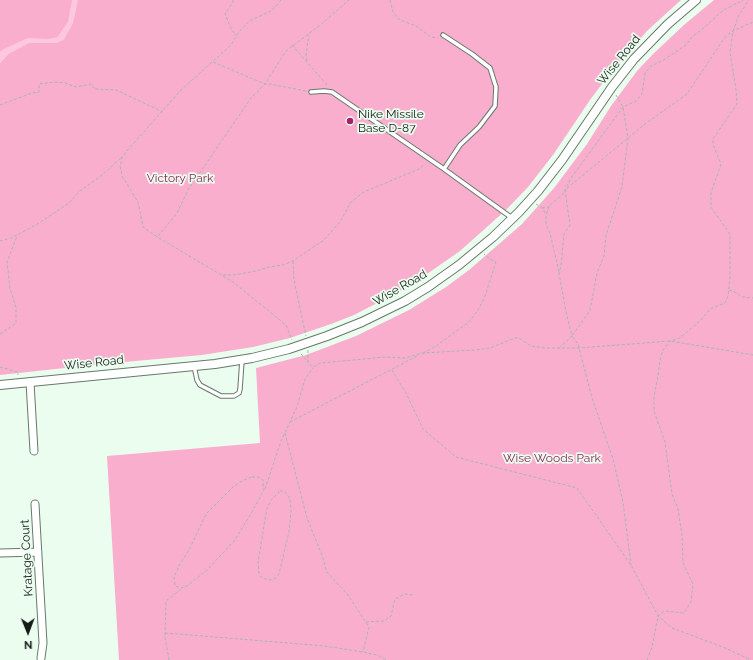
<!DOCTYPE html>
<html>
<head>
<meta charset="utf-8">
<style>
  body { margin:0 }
  #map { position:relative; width:753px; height:660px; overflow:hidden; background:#ebfdef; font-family:Raleway,sans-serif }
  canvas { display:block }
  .north { position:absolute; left:8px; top:612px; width:40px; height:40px; -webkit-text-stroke:3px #ebfdef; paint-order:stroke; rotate:179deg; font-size:11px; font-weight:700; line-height:16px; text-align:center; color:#151b17 }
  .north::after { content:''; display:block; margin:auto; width:14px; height:18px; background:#151b17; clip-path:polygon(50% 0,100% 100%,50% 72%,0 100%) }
</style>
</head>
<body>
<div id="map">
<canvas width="753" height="660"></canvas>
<div class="north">N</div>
</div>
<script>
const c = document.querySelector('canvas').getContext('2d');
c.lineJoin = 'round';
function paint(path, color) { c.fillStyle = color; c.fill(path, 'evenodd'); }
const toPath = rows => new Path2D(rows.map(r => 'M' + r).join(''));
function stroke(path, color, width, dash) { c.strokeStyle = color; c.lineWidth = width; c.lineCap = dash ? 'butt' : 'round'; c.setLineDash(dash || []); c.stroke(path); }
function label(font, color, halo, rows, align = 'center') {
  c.font = font + ' Raleway,sans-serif'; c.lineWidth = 3.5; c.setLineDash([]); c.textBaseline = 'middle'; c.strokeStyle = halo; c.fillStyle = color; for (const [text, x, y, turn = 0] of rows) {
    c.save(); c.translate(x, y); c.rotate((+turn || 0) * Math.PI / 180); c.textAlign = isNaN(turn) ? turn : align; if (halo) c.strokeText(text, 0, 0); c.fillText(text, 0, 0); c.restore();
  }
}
paint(toPath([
  [0,0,681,0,648,30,614,68,590,100,553,155,528,187,507,209,460,251,414,283,389,297,354,315,331,324,290,338,253,347,202,355,102,364,0,375],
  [714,0,753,0,753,660,119,660,107,456,260,443,256,368,306,355,356,336,409,310,446,287,469,270,522,224,554,188,587,144,611,106,637,71,653,54,685,24]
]), '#f9aece');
paint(toPath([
  [73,0,77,0,74,19,63,39,56,42,29,42,8,53,0,62,0,53,4,50,28,39,48,40,55,39,60,37,69,22]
]), '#fdc7dd');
stroke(toPath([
  [0,53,4,50,28,39,48,40,58,38,69,22,73,0],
  [0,62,8,53,29,42,56,42,63,39,72,23,77,0]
]), '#fdc7dd', 2);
const service = toPath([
  [443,35,472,54,490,68,496,87,495,106,479,127,460,145,444,169],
  [311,92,324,91,332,92,444,169,512,218],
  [194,366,197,380,200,385,221,396,234,396,239,393,240,389,242,360]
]);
const minor = toPath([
  [30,382,34,451],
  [35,504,43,643,41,658],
  [0,553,38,552]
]);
const tertiary = toPath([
  [0,385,215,364,252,358,289,349,327,336,362,322,405,301,428,287,459,265,493,237,519,212,538,191,562,160,612,87,634,59,668,24,696,0]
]);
stroke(service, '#68786b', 5.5);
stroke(minor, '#68786b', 9);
stroke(tertiary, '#68786b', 10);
stroke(toPath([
  [233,0,233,2,225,14,231,28,236,36],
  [281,0,277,5,271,11,249,21,238,33,231,45,181,90,126,152,122,158,120,166,122,176,138,202,143,227,154,235,233,282,286,325,292,340],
  [390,0,393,12,397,18,405,22,416,26,431,37,438,38],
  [292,45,327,85],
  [307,61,306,54,309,35],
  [213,62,265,84,270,84,306,91],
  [616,95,623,107,628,138,622,187,606,235,604,256,597,273,590,310,572,336,578,344,592,398,613,459,623,502,631,565],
  [0,105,32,93,39,92,39,84,54,82,65,83,76,87,92,84,94,89,116,90,163,112],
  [536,204,542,208,546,214],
  [542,208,549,207],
  [158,236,177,213,188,190,251,98,265,84,286,51,319,26,349,0],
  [0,241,11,238,36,225,69,203,80,191,101,176,121,158],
  [293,261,294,280,306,336],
  [559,272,550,233,546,225,546,215,549,206,563,194,571,178,623,107,636,101,642,94,645,73,651,66,662,61,686,45,692,37,705,27,722,11,743,0],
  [223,275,233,275,256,271,269,267,283,265,293,261,324,240,340,222,351,202,364,192,419,169,425,164],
  [729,290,737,293,742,297,753,298],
  [0,334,16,323,16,307,10,289,7,262,17,236],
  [559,348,572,336,566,312,559,273,561,266,564,234,570,225,565,190,645,124,687,94,725,37,733,31,753,22],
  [308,350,308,363,313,367,321,363,385,357,405,358,423,353,475,350,490,348,515,338,519,338,531,346,546,348,579,348,670,341,753,355],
  [423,353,436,346,469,322,478,310,484,299,496,262,490,259,484,254],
  [301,354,308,362],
  [0,367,18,372,18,375],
  [392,370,407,395,423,429,456,457,577,488,631,565,658,616,672,628,723,647,751,660],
  [290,422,419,355],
  [285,433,307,518,323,558,326,571,348,595,369,627,363,652],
  [252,477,258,477,263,480,264,490,252,512,234,541,207,570,187,586,181,588,175,586,174,577,179,566,190,548,206,514,234,486,244,480,252,477],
  [265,489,281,441,297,407,305,379,313,368],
  [280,491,284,491,290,498,291,511,289,532,279,574,274,579,269,580,262,578,259,574,258,562,267,508,271,500,280,491],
  [366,622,384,621,391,616,395,599,405,594,413,595],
  [165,633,325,646,363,652,377,655,387,660],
  [169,660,165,637,166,601,181,589],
  [647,660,652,647,658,616,664,611,684,613,691,602,693,584,683,563,682,535,678,509,672,494,665,442,654,411,654,396,658,376,660,360,663,350,670,341,680,338,702,319,710,309,725,303,728,296,730,277,730,234,711,207,711,193,721,164,713,144,713,139,737,104,736,90,730,52,733,31,739,15,749,0]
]), '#a8b6ab', 1, [3, 2]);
stroke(service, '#fff', 3.5);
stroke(minor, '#fff', 7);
stroke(tertiary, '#fff', 8);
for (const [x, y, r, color] of [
  [350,121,4,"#a6216b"]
]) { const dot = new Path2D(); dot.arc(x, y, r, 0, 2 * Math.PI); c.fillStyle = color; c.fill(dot); stroke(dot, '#ebfdef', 1.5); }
label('12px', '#151b17', '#ebfdef', [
  ["Wise Road",619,60,-51],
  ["Wise Road",400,288,-30],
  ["Wise Road",94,363,-6],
  ["Kratage Court",27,558,-93]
]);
label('12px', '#151b17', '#ebfdef', [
  ["Nike Missile",358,114],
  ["Base D-87",358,128]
], 'left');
label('12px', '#89275a', '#ebfdef', [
  ["Victory Park",180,178],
  ["Wise Woods Park",552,458]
]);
</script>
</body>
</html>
